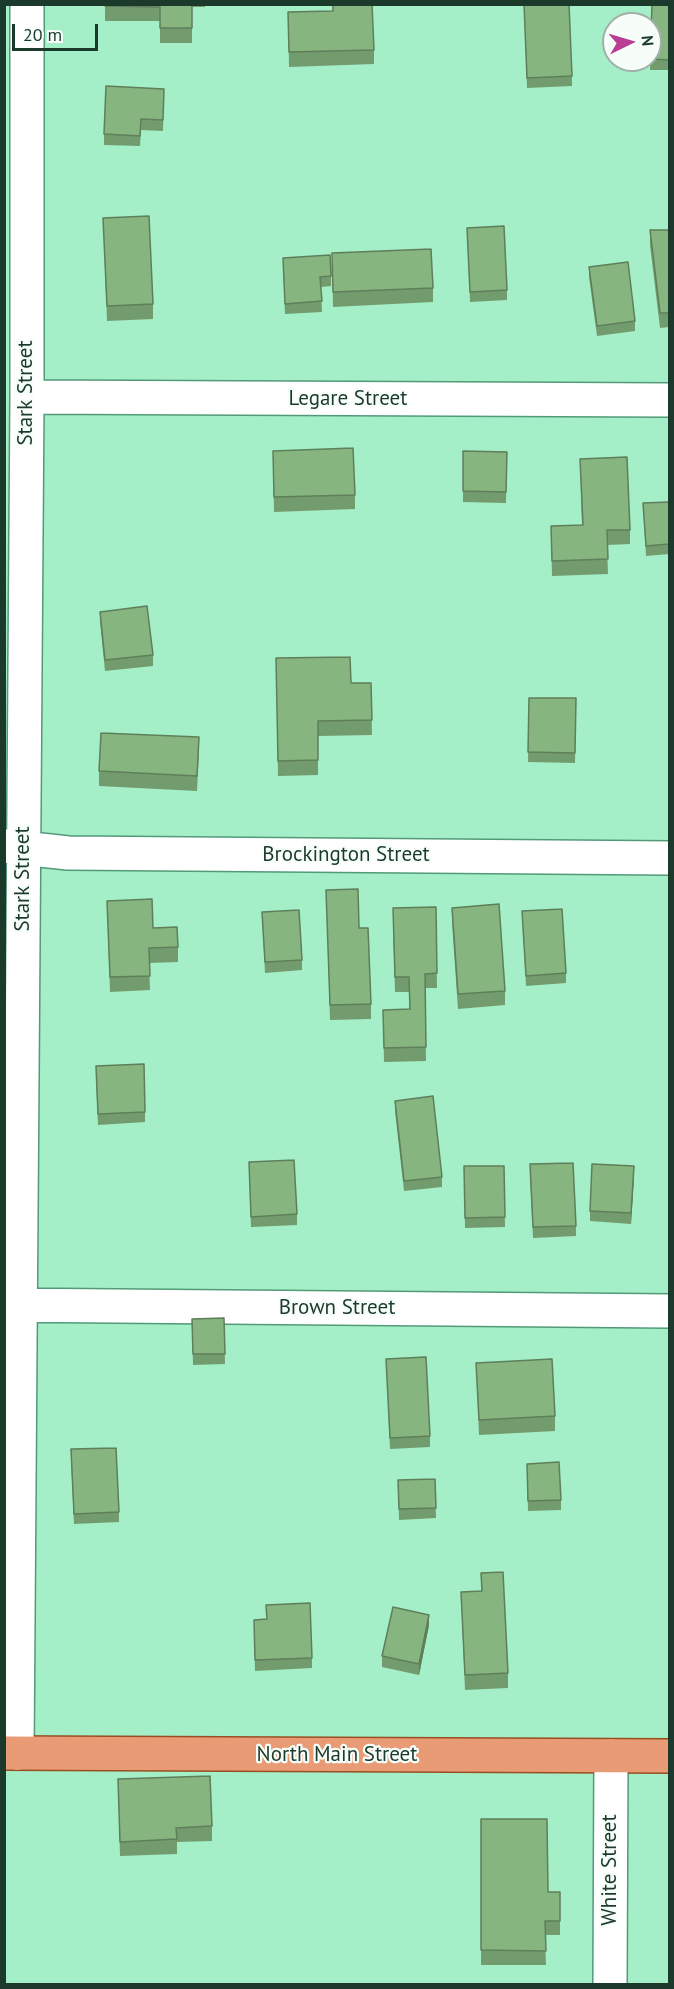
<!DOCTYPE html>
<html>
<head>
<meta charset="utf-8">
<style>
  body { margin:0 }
  #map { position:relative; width:674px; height:1989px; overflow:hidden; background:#a4eec8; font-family:"PT Sans",sans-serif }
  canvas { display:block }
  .frame { position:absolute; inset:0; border:6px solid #1c3a2c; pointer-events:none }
  .north { position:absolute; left:602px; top:12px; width:60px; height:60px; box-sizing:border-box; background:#f7fefa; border:2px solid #9fb0a8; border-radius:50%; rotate:85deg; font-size:16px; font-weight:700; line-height:24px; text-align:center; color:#1c3a2c }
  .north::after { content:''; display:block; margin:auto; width:21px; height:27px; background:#b83f94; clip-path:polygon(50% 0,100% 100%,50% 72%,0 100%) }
  .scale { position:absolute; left:12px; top:24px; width:86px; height:27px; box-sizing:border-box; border:3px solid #1c3a2c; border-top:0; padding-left:8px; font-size:18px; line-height:21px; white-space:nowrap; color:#1c3a2c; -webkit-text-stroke:4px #f7fefa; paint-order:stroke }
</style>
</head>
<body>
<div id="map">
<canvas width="674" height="1989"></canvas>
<div class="frame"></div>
<div class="north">N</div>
<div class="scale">20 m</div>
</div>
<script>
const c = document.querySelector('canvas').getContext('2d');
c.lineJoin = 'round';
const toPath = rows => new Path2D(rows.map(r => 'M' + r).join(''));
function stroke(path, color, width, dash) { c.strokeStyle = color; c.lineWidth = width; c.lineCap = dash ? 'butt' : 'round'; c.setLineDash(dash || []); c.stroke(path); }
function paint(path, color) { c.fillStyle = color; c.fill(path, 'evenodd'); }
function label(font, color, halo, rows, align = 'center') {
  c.font = font + ' "PT Sans",sans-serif'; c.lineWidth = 4.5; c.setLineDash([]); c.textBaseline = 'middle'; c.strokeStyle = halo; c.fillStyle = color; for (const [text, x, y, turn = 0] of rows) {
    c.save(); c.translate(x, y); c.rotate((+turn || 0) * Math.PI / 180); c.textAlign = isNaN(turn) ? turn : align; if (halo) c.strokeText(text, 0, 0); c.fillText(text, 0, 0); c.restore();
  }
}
const minor = toPath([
  [27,397,670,400],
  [4,846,68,853,670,858],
  [4,1305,670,1311],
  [17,1753,27,397,27,4],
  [610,1984,611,1756]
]);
const major = toPath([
  [4,1753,670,1756]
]);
stroke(minor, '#529a78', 36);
stroke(major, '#984e21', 36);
stroke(minor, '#fff', 33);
stroke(major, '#e99b76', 33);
paint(toPath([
  [105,4,205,4,205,7,192,7,192,43,160,43,160,21,105,21],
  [524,4,572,76,572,86,527,88],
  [652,4,669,4,669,70,650,70],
  [333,11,374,50,374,64,289,67,288,12],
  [164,89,163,131,141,130,140,146,104,145,104,134],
  [103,218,153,304,153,319,107,321],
  [467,228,507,290,507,300,470,302],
  [650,230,669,230,669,327,660,328,650,245],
  [332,253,433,288,433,302,333,307],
  [283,258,331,276,331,286,321,287,322,312,285,314],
  [589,267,635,321,635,331,597,336,589,277],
  [273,451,355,495,355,509,274,512],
  [463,451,507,452,506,503,463,502],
  [580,459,630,530,630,544,607,545,608,574,552,576,551,526,582,525],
  [669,502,669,554,646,556,643,503],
  [100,612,153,655,153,666,105,671,100,622],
  [276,658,351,683,371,683,372,735,318,736,318,775,278,776],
  [529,698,576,698,575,763,528,762],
  [199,751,197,791,99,786,99,771],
  [326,890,359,928,371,1004,371,1019,330,1020],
  [107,901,153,928,178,947,178,962,149,963,150,990,110,992],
  [436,907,437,988,425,988,426,1061,384,1062,383,1010,409,1009,409,992,395,992,393,923],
  [452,908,505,991,505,1005,458,1009,452,922],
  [522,911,566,973,566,983,526,986],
  [262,912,302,960,302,970,265,973],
  [96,1077,145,1112,145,1122,98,1125],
  [395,1101,442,1177,442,1187,404,1191,395,1111],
  [249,1162,297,1214,297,1225,251,1227],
  [464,1166,504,1166,505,1227,465,1228],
  [530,1175,576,1226,576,1236,533,1238],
  [634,1176,631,1224,590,1221,590,1211],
  [224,1318,225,1364,193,1365,192,1319],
  [386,1359,430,1436,430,1447,390,1449],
  [476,1363,555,1416,555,1431,479,1435],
  [71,1460,119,1512,119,1522,74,1524],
  [527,1464,561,1500,561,1510,528,1511],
  [435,1479,436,1518,399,1520,398,1480],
  [481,1573,508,1673,508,1688,465,1690,461,1592,481,1591],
  [266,1619,312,1658,312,1668,255,1671,254,1630],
  [429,1625,419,1675,382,1667,382,1656],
  [118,1779,212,1826,212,1841,177,1842,177,1854,120,1856],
  [481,1819,548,1892,560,1892,560,1935,545,1935,546,1965,481,1965]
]), '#739c6e');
paint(toPath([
  [634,1166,634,1176,631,1224,631,1213],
  [429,1615,429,1625,419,1675,419,1664]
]), '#5e7f5a');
const building = toPath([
  [105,4,192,4,192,28,160,28,160,7,105,6,105,4],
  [333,4,372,4,374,50,289,52,288,12,333,11,333,4],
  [524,4,569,4,572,76,527,78,524,4],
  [652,4,669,4,669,60,650,59,652,4],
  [106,86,164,89,163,120,141,119,140,136,104,134,106,86],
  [149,216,153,304,107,306,103,218,149,216],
  [504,226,507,290,470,292,467,228,504,226],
  [650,230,669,230,669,313,660,313,650,230],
  [431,249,433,288,333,292,332,253,431,249],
  [330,255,331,276,320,277,322,301,285,304,283,258,330,255],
  [628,262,635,321,597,326,589,267,628,262],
  [353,448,355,495,274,497,273,451,353,448],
  [463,451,507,452,506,492,463,491,463,451],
  [627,457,630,530,607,530,608,559,552,561,551,526,583,525,580,459,627,457],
  [669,502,669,544,646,546,643,503,669,502],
  [147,606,153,655,105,660,100,612,147,606],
  [350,657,351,683,371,683,372,720,318,721,318,760,278,761,276,658,350,657],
  [529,698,576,698,575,753,528,752,529,698],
  [101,733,199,737,197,776,99,771,101,733],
  [358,889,359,928,368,928,371,1004,330,1005,326,890,358,889],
  [152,899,153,928,177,927,178,947,149,948,150,976,110,977,107,901,152,899],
  [499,904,505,991,458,994,452,908,499,904],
  [436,907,437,973,425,974,426,1047,384,1048,383,1010,410,1009,409,977,395,977,393,908,436,907],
  [562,909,566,973,526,976,522,911,562,909],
  [299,910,302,960,265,962,262,912,299,910],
  [144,1064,145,1112,98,1114,96,1066,144,1064],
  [433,1096,442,1177,404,1181,395,1101,433,1096],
  [294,1160,297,1214,251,1217,249,1162,294,1160],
  [573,1163,576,1226,533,1227,530,1164,573,1163],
  [592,1164,634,1166,631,1213,590,1211,592,1164],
  [464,1166,504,1166,505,1217,465,1218,464,1166],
  [224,1318,225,1354,193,1354,192,1319,224,1318],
  [426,1357,430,1436,390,1438,386,1359,426,1357],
  [552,1359,555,1416,479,1420,476,1363,552,1359],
  [116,1448,119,1512,74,1514,71,1449,116,1448],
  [559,1462,561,1500,528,1501,527,1464,559,1462],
  [435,1479,436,1508,399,1509,398,1480,435,1479],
  [503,1572,508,1673,465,1675,461,1592,482,1591,481,1573,503,1572],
  [310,1603,312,1658,255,1660,254,1620,267,1619,266,1605,310,1603],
  [393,1607,429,1615,419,1664,382,1656,393,1607],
  [210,1776,212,1826,176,1828,177,1839,120,1842,118,1779,210,1776],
  [481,1819,547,1819,548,1892,560,1892,560,1921,545,1921,546,1951,481,1950,481,1819]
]);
paint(building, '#86b580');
stroke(building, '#5e7f5a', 1.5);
label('21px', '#1c3a2c', '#f7fefa', [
  ["Stark Street",26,393,-90],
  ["Legare Street",348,399],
  ["Brockington Street",346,855],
  ["Stark Street",23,879,-90],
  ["Brown Street",337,1308],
  ["North Main Street",337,1755],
  ["White Street",610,1870,-90]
]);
</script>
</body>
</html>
